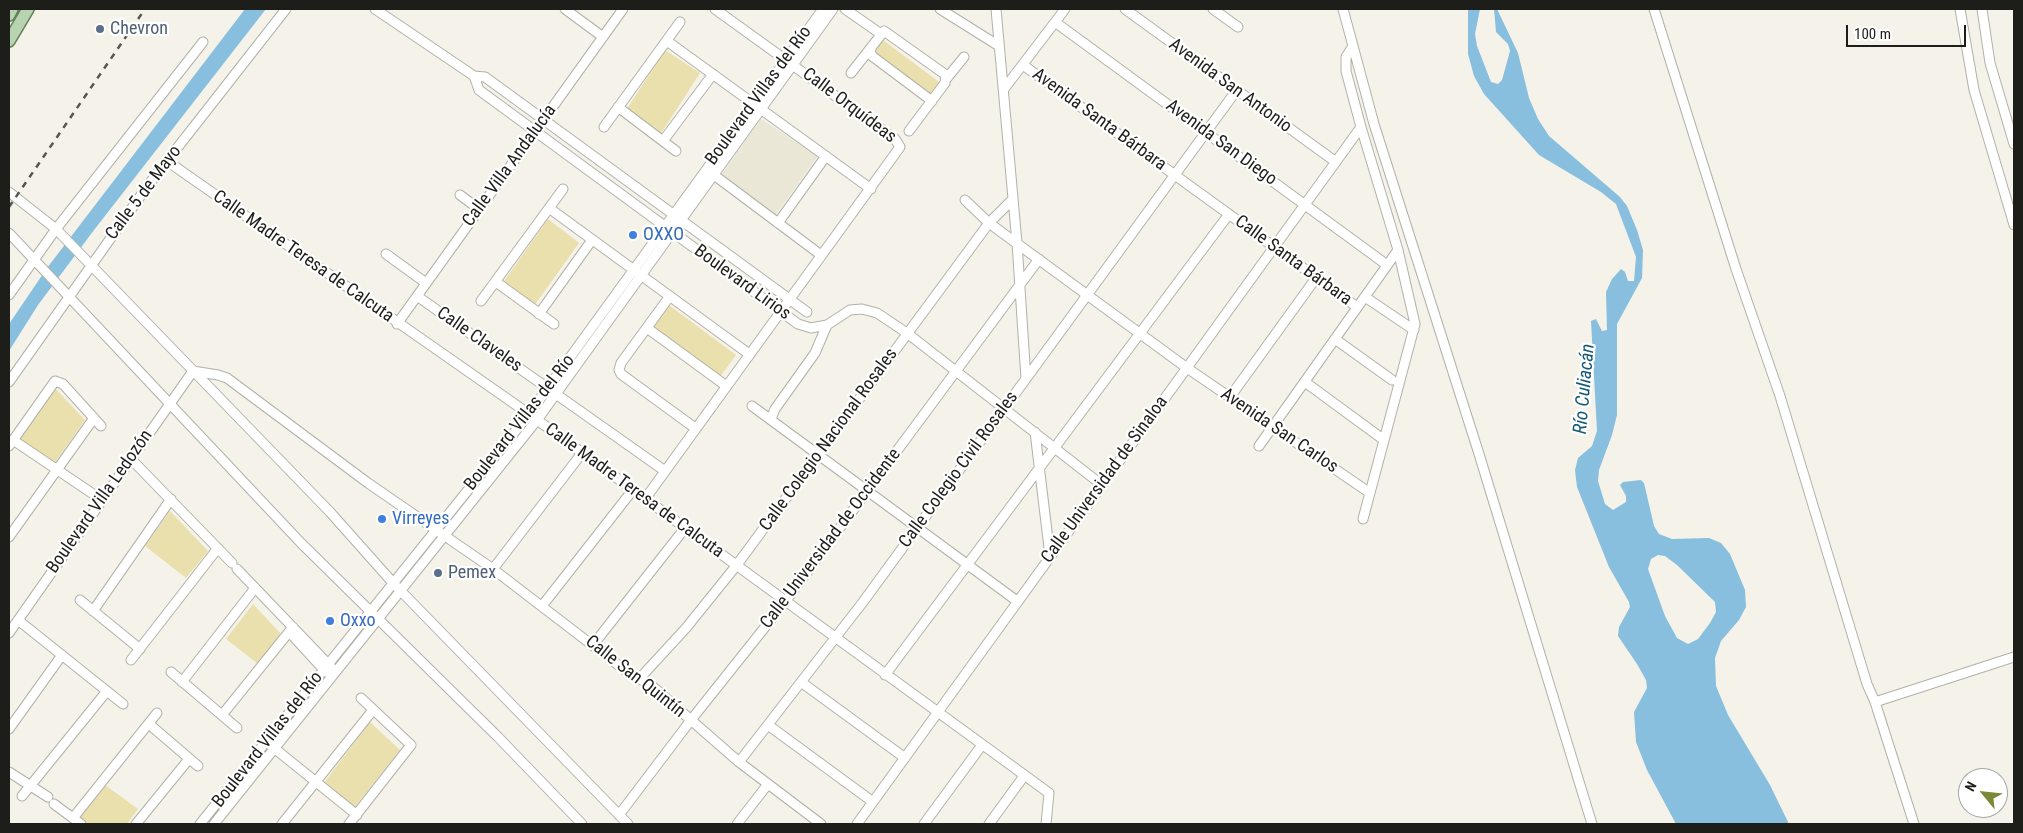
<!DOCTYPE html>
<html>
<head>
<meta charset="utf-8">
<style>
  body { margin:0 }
  #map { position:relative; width:2023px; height:833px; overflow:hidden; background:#f4f2e9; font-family:"Roboto Condensed",sans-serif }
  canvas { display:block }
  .frame { position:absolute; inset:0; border:10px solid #1d1d1a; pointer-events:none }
  .north { position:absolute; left:1958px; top:768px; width:50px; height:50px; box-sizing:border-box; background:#fff; border:1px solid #a5a5a3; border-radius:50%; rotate:298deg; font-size:14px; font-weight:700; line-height:20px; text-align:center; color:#1d1d1a }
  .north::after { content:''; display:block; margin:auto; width:18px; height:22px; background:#7a8937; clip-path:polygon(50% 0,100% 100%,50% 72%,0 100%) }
  .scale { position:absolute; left:1846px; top:25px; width:120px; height:22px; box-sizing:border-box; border:2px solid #1d1d1a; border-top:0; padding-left:6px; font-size:15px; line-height:18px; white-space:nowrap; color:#1d1d1a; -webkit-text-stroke:4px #fff; paint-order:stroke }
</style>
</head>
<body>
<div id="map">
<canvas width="2023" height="833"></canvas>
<div class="frame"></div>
<div class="north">N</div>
<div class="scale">100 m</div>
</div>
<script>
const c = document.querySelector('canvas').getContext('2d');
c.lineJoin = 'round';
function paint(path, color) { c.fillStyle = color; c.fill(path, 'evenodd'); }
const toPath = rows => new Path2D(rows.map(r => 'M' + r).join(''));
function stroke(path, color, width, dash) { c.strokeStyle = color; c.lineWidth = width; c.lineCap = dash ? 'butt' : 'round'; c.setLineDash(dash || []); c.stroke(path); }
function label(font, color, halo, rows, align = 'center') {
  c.font = font + ' "Roboto Condensed",sans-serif'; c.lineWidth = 4.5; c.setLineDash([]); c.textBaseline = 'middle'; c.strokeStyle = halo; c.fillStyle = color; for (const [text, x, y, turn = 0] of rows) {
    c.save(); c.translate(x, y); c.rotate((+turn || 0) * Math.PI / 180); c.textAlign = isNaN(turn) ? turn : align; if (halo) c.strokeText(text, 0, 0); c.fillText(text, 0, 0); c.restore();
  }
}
paint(toPath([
  [761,119,818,156,774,217,722,174]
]), '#eae7d6');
paint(toPath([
  [883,40,939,82,929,96,873,54],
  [665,50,700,73,660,135,625,112],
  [548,219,579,243,534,306,502,284],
  [666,303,736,355,720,377,649,326],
  [54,387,85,420,54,464,18,439],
  [170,511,208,551,186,578,145,546],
  [253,604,282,635,258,664,226,639],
  [370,722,400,750,354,808,323,784],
  [105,785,138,809,127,824,83,824,77,820]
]), '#eae0ad');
paint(toPath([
  [245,9,266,9,94,230,38,305,9,351,9,324,47,268],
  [1468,9,1480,9,1475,34,1477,46,1491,82,1498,84,1502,80,1510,51,1508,44,1496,32,1494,9,1497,9,1518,53,1529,98,1538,119,1549,136,1620,197,1627,206,1637,230,1643,250,1642,278,1617,324,1617,415,1612,435,1599,470,1598,481,1605,504,1613,510,1626,502,1626,496,1620,485,1623,482,1641,480,1644,483,1654,526,1659,534,1672,539,1709,538,1721,543,1730,554,1745,590,1746,607,1739,620,1721,641,1715,658,1716,686,1728,715,1770,785,1789,824,1676,824,1647,770,1636,742,1634,712,1647,688,1646,680,1637,664,1618,636,1619,627,1630,607,1629,602,1609,567,1577,487,1575,470,1578,458,1592,446,1597,431,1591,321,1596,319,1602,331,1607,330,1606,292,1612,279,1621,269,1625,272,1628,281,1634,281,1636,257,1616,204,1601,192,1539,155,1484,94,1474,76,1468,54],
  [1658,555,1665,556,1677,565,1715,602,1716,612,1710,623,1698,639,1688,644,1677,638,1665,616,1648,569,1651,559]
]), '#88bfde');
const minor = toPath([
  [375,9,474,76,485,77,807,312],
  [565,9,603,37],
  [845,9,881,34],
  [940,9,999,46],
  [996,9,1017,243,1026,379],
  [1125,9,1336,162],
  [1213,9,1238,27],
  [1343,9,1374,124,1479,454,1592,824],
  [1654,9,1736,269,1780,396,1867,684,1875,702,1914,824],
  [1960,9,1974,90,2014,225],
  [1982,9,1990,63,2014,144],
  [1055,22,1387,265],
  [667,41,871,189],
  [872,46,870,51,872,56,932,101],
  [1353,46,1346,57,1346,71,1361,127,1398,250,1415,324,1363,519],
  [1023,65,1357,307],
  [851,73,884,31,946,75,945,83,909,131],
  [474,76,479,90,798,324,811,328,827,325,850,310,862,309,877,313,907,333,1102,485],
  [947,78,964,57],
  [1004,89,1065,9],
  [618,107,676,151],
  [604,127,680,22],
  [663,141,713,74],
  [167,161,529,414,1049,793,1046,824],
  [714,175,821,255],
  [9,192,56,229,330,512,394,584,628,824],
  [460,195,479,209],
  [965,200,989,223,1187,368,1370,493],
  [549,208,749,354],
  [778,223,826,156],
  [9,233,301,543,498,737,582,824],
  [386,254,426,283],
  [496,282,554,324],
  [9,295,56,229,203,42],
  [417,296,665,471],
  [670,296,621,363,619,370,621,374,695,428],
  [1365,297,1414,330],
  [481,301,563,189],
  [539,314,592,240],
  [397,324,623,9],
  [647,328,725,385],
  [1335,339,1392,380],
  [9,382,149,184,286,9],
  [1305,382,1384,440],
  [1230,397,1316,278],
  [752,406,1017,601],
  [771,419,775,409,815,353,827,325],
  [1035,432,1050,556],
  [13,440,102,500],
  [9,446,55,381,63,384,101,426],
  [1259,446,1398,250],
  [131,459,232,563],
  [645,499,900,147,895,139,715,9],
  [9,537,94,418],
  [237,569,331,667],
  [493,569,582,453],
  [80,600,140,649],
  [542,606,632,491],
  [93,611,171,499],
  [18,620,123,704],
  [9,633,193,371,218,375,227,378,368,483,493,569,626,671,652,686,739,762,821,824],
  [291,634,326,672],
  [593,645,685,528],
  [131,660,218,548],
  [171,672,237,728],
  [885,675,1229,214],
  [640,678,686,628,736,566,989,223,1013,199],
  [182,682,255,588],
  [801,682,905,758],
  [1875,702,2014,657],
  [222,715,293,627],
  [149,724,198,766],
  [768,725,873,802],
  [9,729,62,655],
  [269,744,357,815],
  [739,762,863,602,1236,91],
  [9,772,48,797],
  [22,796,107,691],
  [54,804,81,824],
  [619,815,691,720,785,602,1039,259],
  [73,818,157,713],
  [136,824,189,759],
  [200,824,529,414,823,9],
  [214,824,537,420,833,9],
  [282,824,373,710],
  [349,824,411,745,361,698],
  [737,824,768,784],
  [857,824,1361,127],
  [924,824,982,745],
  [989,824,1024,776]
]);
const major = toPath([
  [9,15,12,9],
  [9,41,28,9]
]);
stroke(minor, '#b2b1a8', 11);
stroke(major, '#628058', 14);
stroke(minor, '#fff', 9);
stroke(major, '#b7d3af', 11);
stroke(toPath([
  [9,207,145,9]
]), '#565651', 2.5, [6, 6]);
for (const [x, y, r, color] of [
  [100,29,5,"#5c6f8a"],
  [633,235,5,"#3f7fe0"],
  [382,519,5,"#3f7fe0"],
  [438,573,5,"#5c6f8a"],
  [330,621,5,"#3f7fe0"]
]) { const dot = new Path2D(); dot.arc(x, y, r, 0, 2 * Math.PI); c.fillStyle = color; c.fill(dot); stroke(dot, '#fff', 2); }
label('18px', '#4e5e75', '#fff', [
  ["Chevron",110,29],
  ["Pemex",448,573]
], 'left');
label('18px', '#1d1d1a', '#fff', [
  ["Avenida San Antonio",1230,86,36],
  ["Boulevard Villas del Río",759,96,-54],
  ["Calle Orquídeas",849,106,37],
  ["Avenida Santa Bárbara",1099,120,36],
  ["Avenida San Diego",1221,143,36],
  ["Calle Villa Andalucía",510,166,-54],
  ["Calle 5 de Mayo",144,193,-53],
  ["Calle Madre Teresa de Calcuta",303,257,35],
  ["Calle Santa Bárbara",1293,261,36],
  ["Boulevard Lirios",742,283,36],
  ["Calle Claveles",479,340,35],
  ["Boulevard Villas del Río",520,423,-52],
  ["Avenida San Carlos",1279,431,34],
  ["Calle Colegio Nacional Rosales",829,440,-54],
  ["Calle Colegio Civil Rosales",959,470,-54],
  ["Calle Universidad de Sinaloa",1105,480,-54],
  ["Calle Madre Teresa de Calcuta",634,491,36],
  ["Boulevard Villa Ledozón",100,502,-55],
  ["Calle Universidad de Occidente",831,539,-53],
  ["Calle San Quintín",635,677,38],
  ["Boulevard Villas del Río",268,740,-52]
]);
label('18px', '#366cbe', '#fff', [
  ["OXXO",643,235],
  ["Virreyes",392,519],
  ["Oxxo",340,621]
], 'left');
label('italic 19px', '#125776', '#fff', [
  ["Río Culiacán",1585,389,-85]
]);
</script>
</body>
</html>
